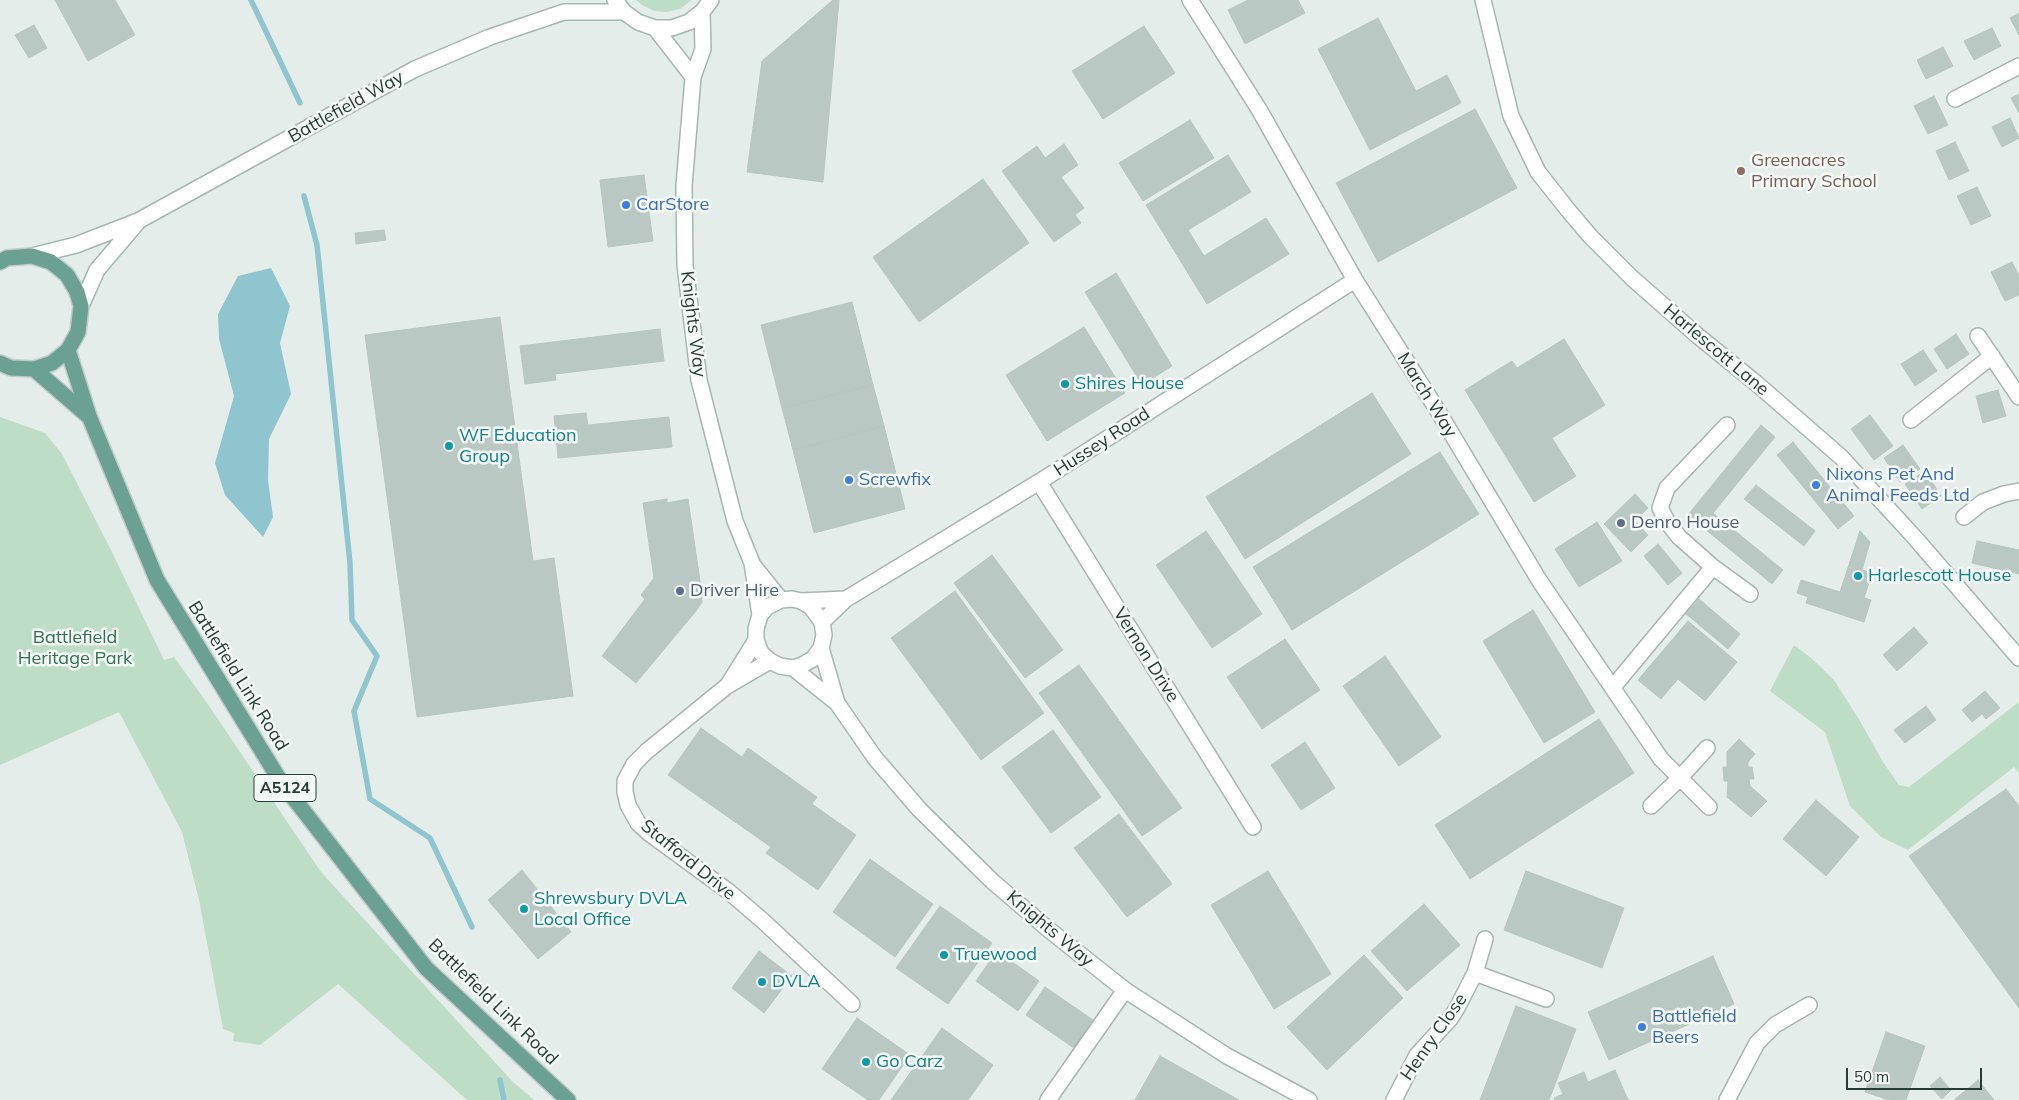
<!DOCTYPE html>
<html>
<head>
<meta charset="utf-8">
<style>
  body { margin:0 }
  #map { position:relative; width:2019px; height:1100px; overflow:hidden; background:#e4ede9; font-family:Mulish,sans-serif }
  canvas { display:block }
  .scale { position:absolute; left:1846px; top:1068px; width:136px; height:22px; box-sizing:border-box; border:2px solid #243e37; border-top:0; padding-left:6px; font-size:15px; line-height:18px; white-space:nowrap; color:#243e37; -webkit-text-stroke:4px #f5f9f7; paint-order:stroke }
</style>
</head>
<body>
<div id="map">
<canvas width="2019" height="1100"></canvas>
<div class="scale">50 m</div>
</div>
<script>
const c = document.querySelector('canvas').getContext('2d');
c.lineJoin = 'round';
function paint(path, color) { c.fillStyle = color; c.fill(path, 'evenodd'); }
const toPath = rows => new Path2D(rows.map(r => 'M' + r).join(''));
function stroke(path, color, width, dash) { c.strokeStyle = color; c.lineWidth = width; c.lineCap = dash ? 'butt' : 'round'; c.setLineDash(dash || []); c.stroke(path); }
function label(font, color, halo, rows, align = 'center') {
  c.font = font + ' Mulish,sans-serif'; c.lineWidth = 5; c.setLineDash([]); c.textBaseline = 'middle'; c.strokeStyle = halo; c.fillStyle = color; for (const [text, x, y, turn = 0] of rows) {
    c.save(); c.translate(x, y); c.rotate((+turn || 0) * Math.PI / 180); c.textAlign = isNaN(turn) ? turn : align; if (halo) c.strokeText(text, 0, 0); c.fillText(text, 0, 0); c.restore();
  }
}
paint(toPath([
  [636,0,692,0,680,9,667,12,654,11,642,5],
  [0,417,45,433,62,454,112,552,164,660,174,657,205,700,321,872,512,1081,534,1100,467,1100,338,984,260,1045,233,1041,234,1033,223,1029,199,900,182,832,119,712,0,765],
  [1794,645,1810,657,1834,680,1860,721,1883,762,1899,785,1909,787,2019,702,2019,773,2014,767,1908,850,1881,837,1850,806,1825,732,1770,691]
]), '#beddc7');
paint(toPath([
  [271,268,290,306,280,343,291,394,269,439,268,480,273,517,263,537,225,495,215,463,234,396,219,339,218,314,238,276]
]), '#8fc5cf');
stroke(toPath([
  [251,0,300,103],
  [304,196,317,245,350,563,352,620,377,656,354,711,370,799,430,838,472,927],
  [500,1080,504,1100]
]), '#8fc5cf', 5.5);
const building = toPath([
  [55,0,115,0,135,35,88,61,55,0],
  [833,0,839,0,823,182,747,172,762,61,833,0],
  [1248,0,1298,0,1305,13,1245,44,1228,10,1248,0],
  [2019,13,2019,35,2010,18,2019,13],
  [1378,18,1416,91,1447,75,1461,103,1370,150,1318,49,1378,18],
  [34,25,47,48,29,58,15,35,34,25],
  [1144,26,1175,73,1103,119,1072,71,1144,26],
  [1992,28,2001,46,1974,60,1964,41,1992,28],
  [1943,47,1953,66,1926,79,1917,60,1943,47],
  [2019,94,2019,113,2011,98,2019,94],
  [1934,96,1948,125,1928,134,1914,106,1934,96],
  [1475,109,1517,188,1378,262,1336,183,1475,109],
  [2010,118,2019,138,2002,147,1992,127,2010,118],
  [1190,120,1214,158,1143,201,1119,163,1190,120],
  [1955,142,1969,171,1949,180,1936,151,1955,142],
  [1064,144,1078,165,1061,177,1084,208,1075,215,1081,223,1054,242,1002,171,1037,146,1045,158,1064,144],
  [1228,155,1251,192,1188,230,1204,256,1266,218,1289,254,1207,304,1146,205,1228,155],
  [644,175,653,241,608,247,600,180,644,175],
  [983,179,1029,243,919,322,873,257,983,179],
  [1977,187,1991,216,1971,225,1957,196,1977,187],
  [384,230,386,240,356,244,355,233,384,230],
  [2012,262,2019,276,2019,295,2005,301,1991,272,2012,262],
  [1116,273,1172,366,1142,385,1085,292,1116,273],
  [852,302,873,385,782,408,761,325,852,302],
  [500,317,533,561,554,558,573,696,417,717,365,335,500,317],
  [1084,327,1125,393,1047,441,1006,375,1084,327],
  [660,329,664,361,555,374,556,380,525,384,520,346,660,329],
  [1956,334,1969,354,1947,369,1934,349,1956,334],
  [1564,339,1605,405,1552,438,1576,476,1534,502,1465,390,1512,361,1517,368,1564,339],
  [1923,350,1937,371,1915,386,1901,364,1923,350],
  [873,385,884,426,793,450,782,408,873,385],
  [1998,390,2006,416,1983,423,1976,396,1998,390],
  [1372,393,1411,454,1245,559,1206,497,1372,393],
  [586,413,588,425,669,417,672,447,558,458,554,416,586,413],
  [1870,415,1893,446,1874,460,1851,429,1870,415],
  [1761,425,1775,437,1713,513,1783,570,1772,584,1688,515,1761,425],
  [884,426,905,509,814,533,793,450,884,426],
  [1793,442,1854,516,1838,529,1777,455,1793,442],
  [1903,445,1920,469,1900,482,1884,458,1903,445],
  [1440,452,1479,514,1292,630,1253,567,1440,452],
  [1925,471,1941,496,1922,509,1905,484,1925,471],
  [1756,485,1815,531,1804,546,1744,499,1756,485],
  [1635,494,1648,508,1635,521,1648,535,1631,552,1604,524,1635,494],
  [667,499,667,503,688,499,701,588,702,602,696,611,636,683,602,656,645,599,641,595,654,578,643,503,667,499],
  [1597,522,1622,561,1579,587,1555,549,1597,522],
  [1206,531,1262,614,1212,648,1156,565,1206,531],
  [1860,531,1870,542,1862,570,1872,573,1864,598,1871,600,1864,622,1806,603,1808,597,1797,593,1801,580,1840,592,1860,531],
  [1977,541,2019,550,2019,574,1972,563,1977,541],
  [1658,544,1682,573,1668,585,1644,556,1658,544],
  [992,555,1063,650,1025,678,954,583,992,555],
  [955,591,1044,713,981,760,891,638,955,591],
  [1699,599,1740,634,1728,649,1686,614,1699,599],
  [1533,610,1595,712,1544,743,1483,641,1533,610],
  [1688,621,1737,662,1705,701,1678,679,1661,699,1638,680,1688,621],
  [1914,627,1928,643,1897,671,1883,655,1914,627],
  [1285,639,1320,690,1262,729,1227,677,1285,639],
  [1385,656,1441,737,1399,766,1343,686,1385,656],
  [1079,665,1182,808,1142,836,1039,693,1079,665],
  [1985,691,2000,708,1986,719,1982,714,1972,722,1962,710,1985,691],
  [1926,706,1936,720,1905,743,1894,730,1926,706],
  [1599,719,1634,773,1470,879,1435,825,1599,719],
  [701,728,742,757,748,748,817,797,812,804,856,835,818,890,766,853,771,847,668,775,701,728],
  [1053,730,1101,797,1051,833,1002,767,1053,730],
  [1739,739,1755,754,1748,762,1748,767,1752,767,1754,779,1749,779,1750,786,1767,801,1751,817,1727,797,1728,781,1724,781,1723,767,1727,767,1727,752,1739,739],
  [1305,742,1335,788,1301,810,1271,765,1305,742],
  [2006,789,2019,806,2019,1008,1909,856,2006,789],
  [1816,800,1859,837,1826,876,1783,839,1816,800],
  [1119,814,1172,884,1127,917,1074,848,1119,814],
  [870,859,933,904,895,957,833,912,870,859],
  [522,870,571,932,538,959,488,900,522,870],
  [1268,871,1331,974,1274,1009,1211,905,1268,871],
  [1526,871,1624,908,1602,968,1504,930,1526,871],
  [1424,904,1460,945,1407,991,1371,951,1424,904],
  [940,906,992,943,948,1004,896,968,940,906],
  [759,951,792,976,764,1013,732,988,759,951],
  [997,951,1039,981,1018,1011,976,981,997,951],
  [1364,955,1403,998,1327,1070,1287,1027,1364,955],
  [1713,956,1734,1004,1609,1060,1588,1012,1713,956],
  [1045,987,1093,1020,1074,1048,1026,1015,1045,987],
  [1516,1006,1576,1029,1549,1100,1480,1100,1516,1006],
  [857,1018,910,1055,879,1100,868,1100,822,1069,857,1018],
  [942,1028,993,1065,968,1100,891,1100,942,1028],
  [1886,1032,1925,1046,1906,1100,1889,1100,1865,1092,1886,1032],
  [1160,1056,1239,1100,1135,1100,1160,1056],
  [1615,1070,1628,1100,1555,1100,1554,1098,1563,1094,1558,1083,1584,1072,1588,1082,1615,1070],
  [1940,1077,1951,1090,1942,1099,1930,1086,1940,1077],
  [1978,1080,1994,1100,1954,1100,1978,1080]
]);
paint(building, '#b9c8c2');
stroke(building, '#b7c6c0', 1);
const street = toPath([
  [1190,0,1260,111,1355,280,1438,411,1539,580,1661,759,1709,807],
  [1955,99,2019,66],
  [1978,336,2019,397],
  [1911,420,1992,356],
  [1039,482,1253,827],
  [1964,517,1983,502,2004,494,2019,491],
  [1713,567,1750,594],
  [801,601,846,599],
  [822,622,846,599,1039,482,1355,280],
  [770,661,727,686,647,751,634,764,625,781,625,792,628,805,638,823,650,834,728,891,762,920,852,1004],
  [728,685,756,640],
  [1613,687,1713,567,1679,537,1668,523,1660,508,1667,488,1727,425],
  [1651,806,1679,779,1707,748],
  [1475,973,1546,999],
  [1048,1100,1125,990],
  [1394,1100,1417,1055,1450,1019,1457,1008,1475,973,1485,939],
  [1727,1100,1757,1043,1775,1025,1809,1005]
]);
const secondary = toPath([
  [615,0,624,12,638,22,655,28,672,28,689,22,702,12,711,0],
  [1483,0,1511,116,1538,172,1568,210,1590,236,1632,278,1698,336,1756,383,1841,457,1916,539,2019,658],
  [702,12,703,49,693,77,684,186,685,265,699,380,735,521,752,563,760,615],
  [655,28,693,77],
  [32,256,76,245,138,221,415,69,490,37,564,12,624,12],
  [81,306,97,270,137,223],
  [752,564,781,600],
  [821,648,837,703],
  [793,668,802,665,813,659,821,648,824,635,822,622,811,607,801,601,792,599,781,600,767,607,760,615,756,629,756,640,761,653,770,661,780,666,793,668,837,703,875,758,919,809,992,881,1048,929,1125,990,1227,1056,1309,1100]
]);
const primary = toPath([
  [0,262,7,258,32,256,51,262,67,275,77,292,81,306,78,332,68,350,52,363,34,369,11,368,0,363],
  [68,350,89,416,157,580,281,782,426,968,568,1100],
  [34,369,87,415]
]);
stroke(street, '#a7b5b0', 18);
stroke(secondary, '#a3b8b1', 18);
stroke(primary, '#c2c9c7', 18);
stroke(street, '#fff', 15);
stroke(secondary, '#fff', 15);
stroke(primary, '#6aa193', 15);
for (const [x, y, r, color] of [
  [1741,171,5,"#8d6e63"],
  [626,205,5,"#3f7fe0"],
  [1065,384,5,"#0f9aa8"],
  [449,446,5,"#0f9aa8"],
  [849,480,5,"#3f7fe0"],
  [1816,485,5,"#3f7fe0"],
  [1621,523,5,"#5c6f8a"],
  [1858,576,5,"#0f9aa8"],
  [680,591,5,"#5c6f8a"],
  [524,909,5,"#0f9aa8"],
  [944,955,5,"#0f9aa8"],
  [762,982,5,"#0f9aa8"],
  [1642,1027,5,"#3f7fe0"],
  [866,1062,5,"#0f9aa8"]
]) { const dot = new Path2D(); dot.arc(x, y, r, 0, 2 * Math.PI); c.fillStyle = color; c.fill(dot); stroke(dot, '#f5f9f7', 2); }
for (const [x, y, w] of [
  [285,788,62]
]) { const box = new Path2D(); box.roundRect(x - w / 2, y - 13.5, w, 27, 4); c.fillStyle = '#f5f9f7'; c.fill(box); stroke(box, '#243e37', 1); }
label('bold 16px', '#243e37', null, [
  ["A5124",285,788]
]);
label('18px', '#243e37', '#f5f9f7', [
  ["Battlefield Way",346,107,-29],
  ["Knights Way",693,324,83],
  ["Harlescott Lane",1716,350,40],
  ["March Way",1427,395,58],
  ["Hussey Road",1102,442,-33],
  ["Vernon Drive",1146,655,58],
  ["Battlefield Link Road",238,676,58],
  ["Stafford Drive",688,860,39],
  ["Knights Way",1050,929,40],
  ["Battlefield Link Road",493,1002,44],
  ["Henry Close",1434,1037,-55]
]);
label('18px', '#785e54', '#f5f9f7', [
  ["Greenacres",1751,161],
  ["Primary School",1751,182]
], 'left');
label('18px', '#366cbe', '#f5f9f7', [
  ["CarStore",636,205],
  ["Nixons Pet And",1826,475],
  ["Animal Feeds Ltd",1826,496],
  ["Screwfix",859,480],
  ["Battlefield",1652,1017],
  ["Beers",1652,1038]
], 'left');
label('18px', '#0d838f', '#f5f9f7', [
  ["Shires House",1075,384],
  ["WF Education",459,436],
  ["Group",459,457],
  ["Harlescott House",1868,576],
  ["Shrewsbury DVLA",534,899],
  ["Local Office",534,920],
  ["Truewood",954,955],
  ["DVLA",772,982],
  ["Go Carz",876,1062]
], 'left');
label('18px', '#4e5e75', '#f5f9f7', [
  ["Denro House",1631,523],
  ["Driver Hire",690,591]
], 'left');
label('18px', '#30734a', '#f5f9f7', [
  ["Battlefield",75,638],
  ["Heritage Park",75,659]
]);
</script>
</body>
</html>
